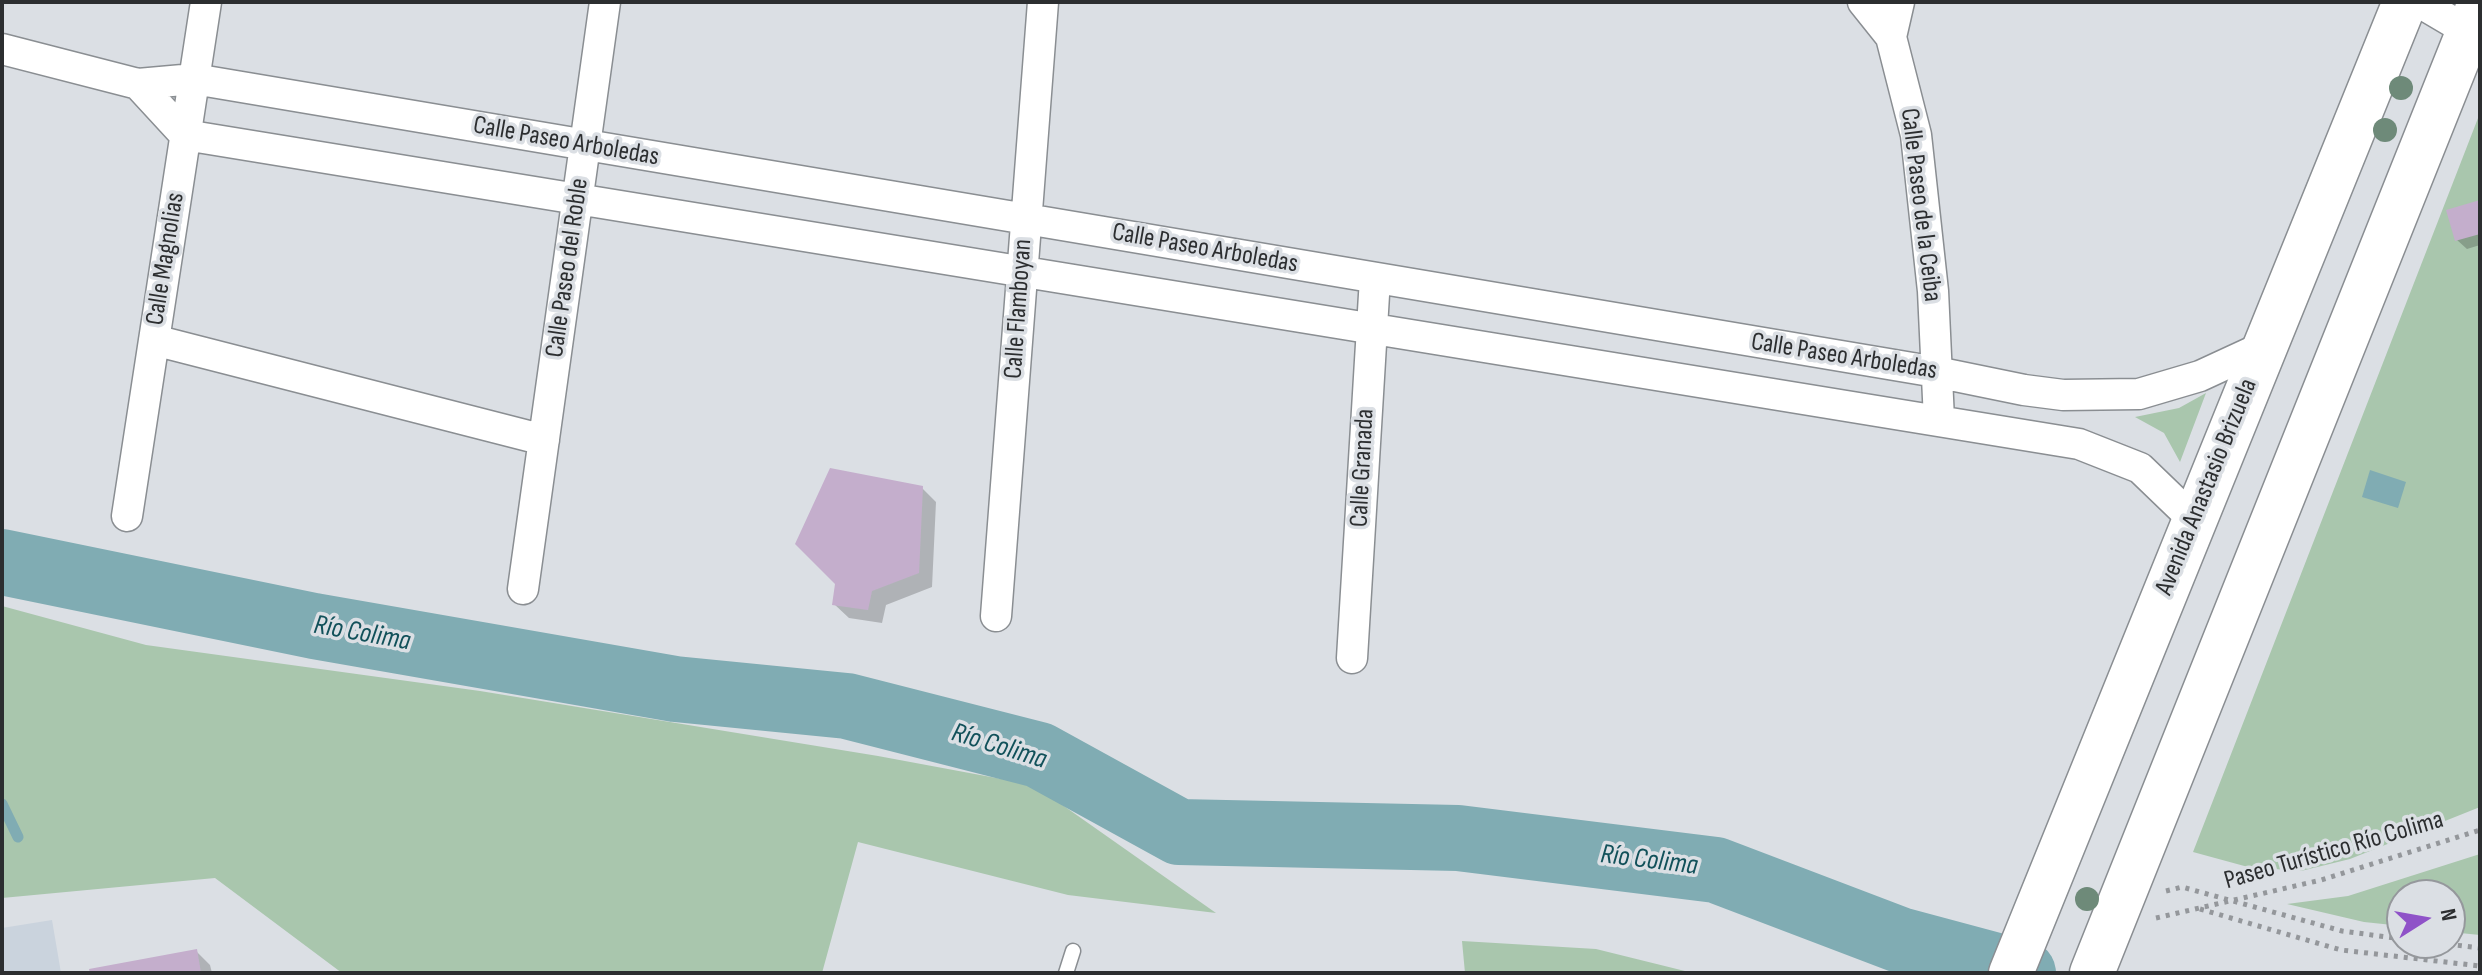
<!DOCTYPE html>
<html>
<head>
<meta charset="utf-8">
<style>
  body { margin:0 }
  #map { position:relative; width:2482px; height:975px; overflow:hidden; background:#dbdfe4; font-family:"Sofia Sans Condensed",sans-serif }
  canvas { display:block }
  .frame { position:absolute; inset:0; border:4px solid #2c2e30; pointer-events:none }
  .north { position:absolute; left:2386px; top:879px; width:80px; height:80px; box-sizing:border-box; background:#dbdfe4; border:2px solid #95989c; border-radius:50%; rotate:79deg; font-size:22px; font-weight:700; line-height:32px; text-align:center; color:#2c2e30 }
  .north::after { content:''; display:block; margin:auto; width:28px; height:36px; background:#8f52c8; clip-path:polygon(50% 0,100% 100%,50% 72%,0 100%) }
</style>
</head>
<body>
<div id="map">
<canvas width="2482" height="975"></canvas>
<div class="frame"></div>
<div class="north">N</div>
</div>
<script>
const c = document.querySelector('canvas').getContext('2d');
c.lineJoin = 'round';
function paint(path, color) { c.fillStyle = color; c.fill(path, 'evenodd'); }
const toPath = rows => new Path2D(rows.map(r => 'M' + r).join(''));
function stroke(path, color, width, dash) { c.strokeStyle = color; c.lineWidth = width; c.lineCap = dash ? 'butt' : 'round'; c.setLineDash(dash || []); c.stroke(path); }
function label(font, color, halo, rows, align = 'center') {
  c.font = font + ' "Sofia Sans Condensed",sans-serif'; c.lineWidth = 7; c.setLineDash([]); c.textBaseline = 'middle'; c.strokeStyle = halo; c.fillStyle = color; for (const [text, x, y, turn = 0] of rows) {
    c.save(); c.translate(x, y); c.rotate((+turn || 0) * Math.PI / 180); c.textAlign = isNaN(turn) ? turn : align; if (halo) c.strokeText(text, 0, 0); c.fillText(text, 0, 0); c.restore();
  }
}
paint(toPath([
  [52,920,61,973,2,973,2,928]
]), '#cad3dd');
paint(toPath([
  [2480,113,2480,807,2350,859,2301,871,2248,867,2193,852],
  [2206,393,2180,462,2164,433,2135,417,2179,408],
  [2,606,146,645,480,691,878,756,1034,785,1216,913,1068,895,858,842,822,973,342,973,215,878,2,898],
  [2480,854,2480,935,2450,932,2450,895,2402,895,2402,926,2364,922,2287,904,2348,896],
  [1462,941,1596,949,1693,973,1465,973]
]), '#a9c6ad');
paint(toPath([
  [2370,470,2406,482,2398,508,2362,497]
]), '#80acb3');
paint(toPath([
  [2480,202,2480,245,2467,249,2457,240],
  [922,488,936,502,932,587,886,605,882,623,849,618,834,604],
  [196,951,210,965,212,973,92,973]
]), '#0003');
stroke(toPath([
  [2,804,18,837]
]), '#80acb3', 11);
stroke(toPath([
  [2,562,314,626,675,689,847,706,1039,755,1179,832,1458,838,1716,870,1900,940,2023,973]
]), '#80acb3', 66);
paint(toPath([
  [2480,200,2480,234,2455,241,2446,210],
  [830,468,923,486,919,573,872,591,868,610,832,605,835,584,795,544],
  [197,949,201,973,90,973,89,969]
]), '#c4aecc');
const lane = toPath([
  [1066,973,1073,951]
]);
const street = toPath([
  [1863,2,1891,37,1916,135,1933,291,1939,420],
  [2419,2,2480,38],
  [1891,37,1899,2],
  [2,49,138,84,194,79,1936,372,2024,390,2063,395,2139,394,2200,376,2265,346],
  [138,84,185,135,2079,444,2140,468,2194,520],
  [154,340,544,440],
  [127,516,206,2],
  [523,589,605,2],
  [996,616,1043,2],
  [1352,658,1375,278]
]);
const primary = toPath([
  [2011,973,2405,2],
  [2092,973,2480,3]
]);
stroke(lane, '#8a8e92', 17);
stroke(street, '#8a8e92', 33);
stroke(primary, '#8a8e92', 47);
stroke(toPath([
  [2166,891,2182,887,2342,931,2402,939],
  [2200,909,2341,950,2480,966],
  [2156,918,2321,880,2480,830],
  [2438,943,2480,948]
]), '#94979b', 5, [4, 6]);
stroke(lane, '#fff', 14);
stroke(street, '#fff', 30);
stroke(primary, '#fff', 44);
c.fillStyle = '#6e8a79';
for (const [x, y] of [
  [2401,88],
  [2385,130],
  [2087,899]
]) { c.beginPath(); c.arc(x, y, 12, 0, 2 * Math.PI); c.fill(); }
label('26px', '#2c2e30', '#dbdfe4', [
  ["Calle Paseo Arboledas",566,142,10],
  ["Calle Paseo de la Ceiba",1920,205,83],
  ["Calle Paseo Arboledas",1205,249,10],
  ["Calle Magnolias",166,259,-81],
  ["Calle Paseo del Roble",568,268,-82],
  ["Calle Flamboyan",1019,309,-86],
  ["Calle Paseo Arboledas",1844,357,9],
  ["Calle Granada",1363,468,-87],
  ["Avenida Anastasio Brizuela",2207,487,-68],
  ["Paseo Turístico Río Colima",2334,851,-16]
]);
label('italic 28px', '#12515a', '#dbdfe4', [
  ["Río Colima",362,634,10],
  ["Río Colima",999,747,17],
  ["Río Colima",1649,861,7]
]);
</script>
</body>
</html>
